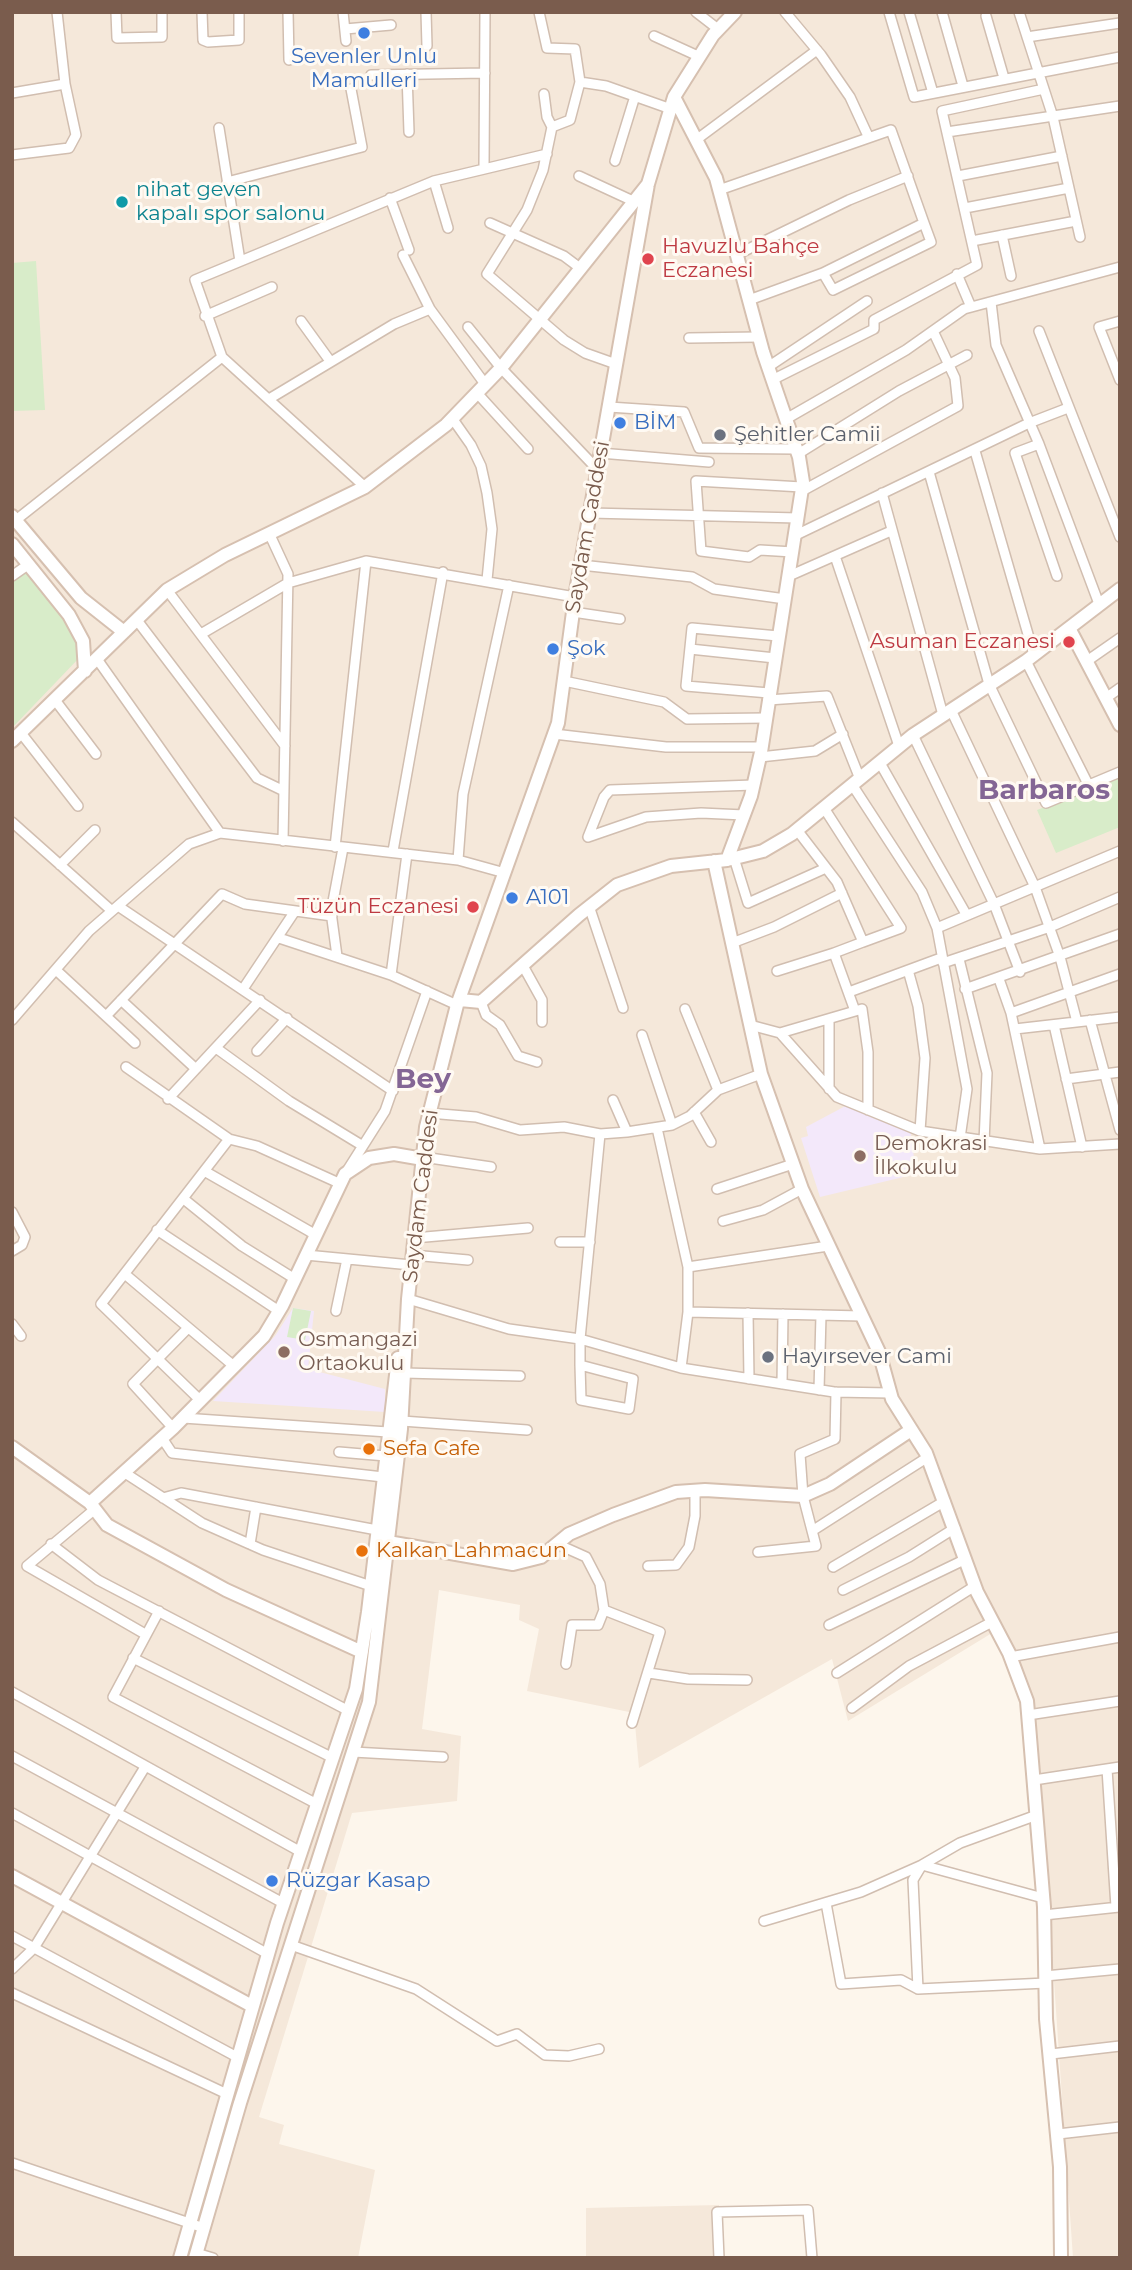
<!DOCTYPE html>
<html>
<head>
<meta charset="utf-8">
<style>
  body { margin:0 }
  #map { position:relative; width:1132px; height:2270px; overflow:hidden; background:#fdf6ec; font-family:Montserrat,sans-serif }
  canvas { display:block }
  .frame { position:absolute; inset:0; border:14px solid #7a5c4d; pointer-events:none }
</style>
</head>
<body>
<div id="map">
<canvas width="1132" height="2270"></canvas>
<div class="frame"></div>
</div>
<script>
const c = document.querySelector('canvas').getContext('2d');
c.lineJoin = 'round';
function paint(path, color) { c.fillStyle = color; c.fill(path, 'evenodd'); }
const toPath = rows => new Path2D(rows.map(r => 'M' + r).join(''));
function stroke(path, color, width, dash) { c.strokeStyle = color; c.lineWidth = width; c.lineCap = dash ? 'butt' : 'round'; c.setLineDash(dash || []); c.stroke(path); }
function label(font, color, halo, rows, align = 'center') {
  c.font = font + ' Montserrat,sans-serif'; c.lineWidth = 6; c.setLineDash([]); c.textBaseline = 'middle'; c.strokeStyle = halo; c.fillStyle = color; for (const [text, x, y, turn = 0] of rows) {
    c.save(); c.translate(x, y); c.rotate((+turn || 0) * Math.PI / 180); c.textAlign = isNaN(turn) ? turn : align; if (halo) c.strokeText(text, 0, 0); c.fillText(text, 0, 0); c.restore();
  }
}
paint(toPath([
  [12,12,1120,12,1120,2258,1073,2258,1036,1719,992,1633,848,1721,832,1659,639,1768,634,1713,527,1691,539,1629,519,1620,520,1605,439,1590,422,1729,461,1736,457,1801,352,1813,259,2117,284,2125,279,2144,375,2170,358,2258,12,2258],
  [719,2205,721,2258,586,2258,586,2208]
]), '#f5e8da');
paint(toPath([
  [851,1103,910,1127,916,1174,820,1197,801,1138,808,1136,806,1127],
  [293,1308,314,1311,308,1369,385,1389,385,1412,213,1401,275,1336]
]), '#f3e8fa');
paint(toPath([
  [36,261,45,410,12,411,12,263],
  [29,564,78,637,80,657,12,728,12,576],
  [1120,777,1120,827,1056,853,1037,810],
  [293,1308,311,1311,305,1340,287,1337]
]), '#d8ecc9');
const street = toPath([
  [116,12,117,38,162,37,162,12],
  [202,12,203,40,208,42,239,40,239,12],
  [288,12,289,60],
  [343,12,346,41],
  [426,12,427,46],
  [539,12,547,48,575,49,580,82],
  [696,12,718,29],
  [785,12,821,55,850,97,868,136],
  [889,12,914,97,1120,57],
  [909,12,933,93],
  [942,12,963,86],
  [1019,12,1053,117,1080,237],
  [986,16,1004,78],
  [345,29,391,25],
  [654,36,698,56],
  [1027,37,1120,23],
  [407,74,409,132],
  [371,75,485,73],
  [12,93,65,84],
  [544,94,547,117,552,127],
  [219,128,240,261],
  [947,132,1120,106],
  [696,140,817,50],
  [12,155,69,148,76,135,65,84,57,12],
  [615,161,635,96],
  [484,167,485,12],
  [579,176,633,201],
  [958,176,1062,156],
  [434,181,448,228],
  [227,182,362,147,351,89],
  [719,190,891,130,924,223,931,242,833,290,823,273,924,223],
  [390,198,409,250],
  [965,208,1069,188],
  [490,223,564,256,580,268],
  [1002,235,1011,276],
  [972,241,1076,221],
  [403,255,430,309],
  [736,255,849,200,908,176],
  [957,274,971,307],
  [749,300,823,273],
  [991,302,996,345,1039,444,1099,604],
  [205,316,272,287],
  [301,321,330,361],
  [1120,321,1099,327,1120,380],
  [468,327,501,368,598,470],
  [1039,331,1120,537],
  [689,338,759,337],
  [616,364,585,353,564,340,487,274,527,210,543,170,552,127,570,120,580,82,606,86,671,109],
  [768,367,867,301],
  [772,380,874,329,874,320,977,265,942,111,1044,89],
  [477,393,528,449],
  [269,399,394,324,430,309,485,384],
  [609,407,684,412,699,448,796,449],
  [452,418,471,445,481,466,487,493,492,529,487,580],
  [786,419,906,350,964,309,1120,267],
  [1039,444,1015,453,1057,576],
  [975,451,1034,655],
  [600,453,709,462],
  [798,454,899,391,967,355],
  [929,472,989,684,1046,803,1120,772],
  [365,487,222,357,195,280,434,181,547,154],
  [802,491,958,406,955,378,933,331],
  [882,493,943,715],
  [590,513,798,518],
  [16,520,222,357],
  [269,533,288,574,283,841],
  [796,535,1029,423,1068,408],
  [793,552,760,550,749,557,701,551,696,481,802,487],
  [835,556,899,746],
  [581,565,692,577,714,589,785,599],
  [12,576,29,564],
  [789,576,891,531],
  [167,590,285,746],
  [573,612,620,619],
  [136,619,257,778,284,791],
  [201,634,288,583,366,561,575,597],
  [690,649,775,658],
  [97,659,220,833],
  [1026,661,1089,786],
  [1087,661,1120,638],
  [564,681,664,702,687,719,766,718],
  [769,693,686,686,692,628,778,636],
  [1106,698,1120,688],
  [55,700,96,754],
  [768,700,827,696,860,779],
  [951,710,1035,887,1060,957,1077,1022],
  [21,733,78,806],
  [554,734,666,747,762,747],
  [913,735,994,904,1020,972],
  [760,757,815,751,843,734],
  [880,763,966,914],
  [853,786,922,892,937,928,967,1089,960,1138],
  [824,808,901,928,863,942],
  [12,822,112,911],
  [797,830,837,882,863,942,834,953,855,1011],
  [588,837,604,797,610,790,754,785],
  [588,837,646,817,701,813,744,815],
  [335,847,366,561],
  [393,851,443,572],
  [734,858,748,903,826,868],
  [458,860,463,794,509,585],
  [60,865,95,830],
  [118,906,393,1091],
  [589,906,623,1008],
  [937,928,1120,851],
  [279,938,391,975,457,1005],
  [732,943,774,927,842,893],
  [337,956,331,912,343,848],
  [959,959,987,1073,984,1142],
  [943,963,1050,927,1120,897],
  [522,964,542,1000,542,1022],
  [56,970,135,1043],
  [908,970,918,1006,925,1058,920,1131],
  [777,971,834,953],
  [391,975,407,854],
  [999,979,1011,1013,1040,1149],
  [243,989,295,911],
  [965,989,1120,934],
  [849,992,941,958],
  [121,1000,196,1069],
  [481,1002,486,1015,500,1025,518,1056,537,1062],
  [685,1009,718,1090],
  [1011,1013,1120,974],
  [107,1015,222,894,245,904,332,916],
  [12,1020,89,931,189,844,220,833,458,860,505,873],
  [1090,1020,1120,1130],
  [750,1025,780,1033,837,1097,920,1131,1040,1149,1120,1144],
  [1054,1025,1082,1147],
  [1015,1029,1120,1017],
  [780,1033,862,1009,868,1052,868,1110],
  [642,1035,672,1125],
  [216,1048,289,1101,363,1146],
  [257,1051,287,1018],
  [126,1067,229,1139,257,1146,341,1184],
  [1066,1079,1120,1072],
  [829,1089,829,1019],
  [168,1099,260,1000],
  [613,1100,627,1132],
  [694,1112,711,1142],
  [429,1113,476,1117,520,1130,564,1127,600,1134,627,1132,672,1125,690,1116,718,1090,761,1074],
  [657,1128,688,1267,688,1312,681,1368],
  [423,1157,491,1167],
  [347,1171,385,1111,427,991],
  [206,1172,316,1235],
  [717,1189,793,1164],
  [185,1200,242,1246,295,1279],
  [12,1212,25,1237,22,1245,12,1251],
  [723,1221,763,1210,802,1189],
  [157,1230,279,1311],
  [414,1238,528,1228],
  [560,1242,590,1242],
  [306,1255,411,1265],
  [412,1255,468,1260],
  [688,1267,828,1246],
  [126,1275,235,1367],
  [408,1299,509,1329,580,1339,681,1368,834,1392,890,1393],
  [336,1311,347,1259],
  [688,1312,862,1316],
  [748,1313,749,1379],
  [12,1324,21,1336],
  [580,1365,633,1379,629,1409,581,1400,580,1365,580,1339,600,1134],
  [404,1373,520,1376],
  [782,1384,783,1314],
  [819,1390,821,1315],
  [201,1401,101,1304,229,1139],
  [183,1418,388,1432],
  [402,1421,527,1430],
  [173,1428,133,1384,188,1328],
  [162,1438,172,1453,383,1477],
  [339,1452,386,1456],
  [125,1473,202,1523,263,1550,371,1586],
  [163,1498,181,1493,377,1530],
  [95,1509,27,1566,145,1634],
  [812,1531,928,1457],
  [51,1544,98,1580,349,1711],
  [250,1544,256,1507],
  [557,1544,586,1557,600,1584,604,1610,660,1632,632,1723],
  [758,1552,816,1546,803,1496,800,1454,835,1439,836,1392],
  [648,1566,676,1565,689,1547,695,1516,695,1491],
  [833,1567,945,1501],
  [843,1590,909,1557,955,1528],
  [159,1611,113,1697,317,1804],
  [829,1625,966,1559],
  [1010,1657,1120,1637],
  [133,1658,333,1758],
  [566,1664,572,1625,598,1625,604,1610],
  [649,1673,688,1679,747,1680],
  [837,1673,975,1586],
  [12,1692,301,1852],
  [852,1708,909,1666,992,1622],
  [1028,1715,1120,1701],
  [353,1752,443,1757],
  [12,1756,283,1903],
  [1107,1769,1116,1907],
  [1034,1780,1120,1767],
  [12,1813,268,1954],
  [1037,1815,960,1843,922,1865,913,1880,918,1989,1046,1983],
  [826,1903,841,1984,901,1980,918,1989],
  [1044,1915,1119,1907],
  [764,1921,861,1892,922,1865,1043,1898],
  [12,1936,237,2057],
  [291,1945,416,1989,497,2041,517,2034,545,2055,569,2056,599,2049],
  [12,1969,34,1948,145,1767],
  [1045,1976,1120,1969],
  [12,1993,227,2094],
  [1051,2054,1120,2046],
  [1058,2134,1120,2127],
  [12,2163,204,2228],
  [196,2253,213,2258],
  [719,2258,717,2212,808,2210,812,2258]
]);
const secondary = toPath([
  [674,97,716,178,763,352,799,457,803,482,761,752,751,796,727,860],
  [12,516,81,598,124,632],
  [12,544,69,615,83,641,85,671],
  [1069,628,1120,725],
  [12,741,167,590,225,555,365,487,446,425,501,368,648,184],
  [714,861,761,1074,802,1189,879,1352,892,1399,926,1453,977,1592,1009,1653,1027,1701,1044,1907,1046,2019,1060,2167,1061,2258],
  [460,1000,481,1002,579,915,617,885,671,866,727,860,763,851,792,834,913,735,1026,661,1120,589],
  [12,1447,90,1503,173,1428,264,1336,282,1306,345,1174,369,1158,394,1154,423,1159],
  [90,1503,107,1525,226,1590,362,1652],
  [388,1542,513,1564,541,1557,569,1534,613,1515,676,1492,705,1490,803,1496,830,1484,911,1430],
  [12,1876,252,2006],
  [180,2258,277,1923,356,1689,368,1612,398,1358],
  [195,2258,240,2103,369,1702,401,1429,408,1299,426,1127,457,1005,558,723,575,597,648,184,674,97,713,35,735,12]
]);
stroke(street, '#d1beb0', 12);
stroke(secondary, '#d6c0b0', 16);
stroke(street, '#fff', 9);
stroke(secondary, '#fff', 12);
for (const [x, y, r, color] of [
  [364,33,7,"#3f7fe0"],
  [122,202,7,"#0f9aa8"],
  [648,259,7,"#e0444e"],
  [620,423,7,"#3f7fe0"],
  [720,435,7,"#6b7280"],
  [1069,642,7,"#e0444e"],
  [553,649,7,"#3f7fe0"],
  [512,898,7,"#3f7fe0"],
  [473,907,7,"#e0444e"],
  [860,1156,7,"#8d6e63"],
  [284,1352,7,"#8d6e63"],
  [768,1357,7,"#6b7280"],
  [369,1449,7,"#e8710a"],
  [362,1551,7,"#e8710a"],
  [272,1881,7,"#3f7fe0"]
]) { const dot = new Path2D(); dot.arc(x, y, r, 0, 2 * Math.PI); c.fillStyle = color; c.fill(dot); stroke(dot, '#fffaf3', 2.5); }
label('21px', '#366cbe', '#fffaf3', [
  ["Sevenler Unlu",364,57,"center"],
  ["Mamulleri",364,81,"center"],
  ["BİM",634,423],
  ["Şok",567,649],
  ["A101",526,898],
  ["Rüzgar Kasap",286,1881]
], 'left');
label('21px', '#0d838f', '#fffaf3', [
  ["nihat geven",136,190],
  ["kapalı spor salonu",136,214]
], 'left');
label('21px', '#be3a42', '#fffaf3', [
  ["Havuzlu Bahçe",662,247,"left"],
  ["Eczanesi",662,271,"left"],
  ["Asuman Eczanesi",1055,642],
  ["Tüzün Eczanesi",459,907]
], 'right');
label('21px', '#5b616d', '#fffaf3', [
  ["Şehitler Camii",734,435],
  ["Hayırsever Cami",782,1357]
], 'left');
label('21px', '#7a5c4d', '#fffaf3', [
  ["Saydam Caddesi",588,527,-80],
  ["Saydam Caddesi",421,1196,-83]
]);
label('21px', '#785e54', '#fffaf3', [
  ["Demokrasi",874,1144],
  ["İlkokulu",874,1168],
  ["Osmangazi",298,1340],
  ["Ortaokulu",298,1364]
], 'left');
label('21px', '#c56008', '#fffaf3', [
  ["Sefa Cafe",383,1449],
  ["Kalkan Lahmacun",376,1551]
], 'left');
label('bold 28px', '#846695', '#fffaf3', [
  ["Barbaros",1044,791],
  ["Bey",423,1080]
]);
</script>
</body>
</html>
